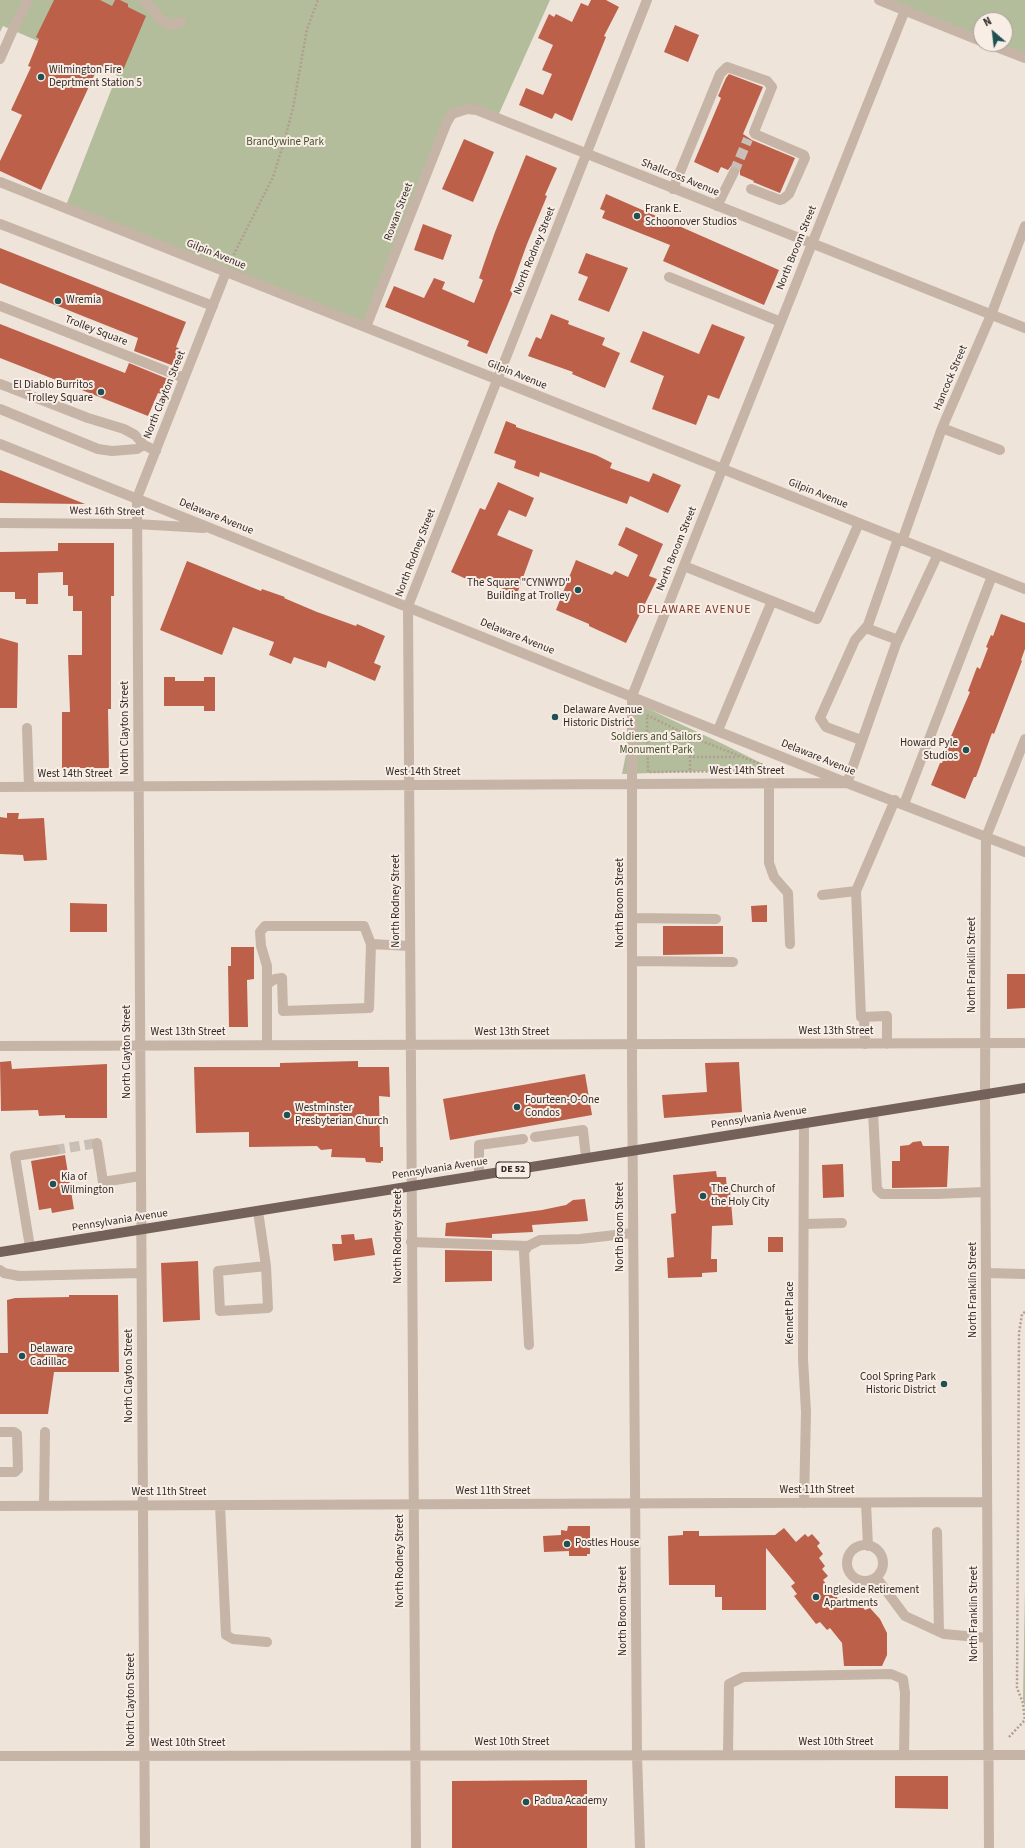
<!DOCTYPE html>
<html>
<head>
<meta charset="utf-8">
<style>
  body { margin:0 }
  #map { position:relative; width:1025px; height:1848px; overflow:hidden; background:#efe4da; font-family:"Source Sans 3",sans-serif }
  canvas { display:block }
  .north { position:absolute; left:973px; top:12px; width:40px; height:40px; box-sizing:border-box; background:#f8eee6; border:1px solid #a9a09a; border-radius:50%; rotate:332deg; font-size:11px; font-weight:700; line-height:16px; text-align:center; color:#332a27 }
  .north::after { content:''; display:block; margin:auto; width:14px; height:18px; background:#205152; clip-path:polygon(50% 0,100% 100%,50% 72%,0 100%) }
</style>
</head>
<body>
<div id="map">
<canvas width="1025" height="1848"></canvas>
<div class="north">N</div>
</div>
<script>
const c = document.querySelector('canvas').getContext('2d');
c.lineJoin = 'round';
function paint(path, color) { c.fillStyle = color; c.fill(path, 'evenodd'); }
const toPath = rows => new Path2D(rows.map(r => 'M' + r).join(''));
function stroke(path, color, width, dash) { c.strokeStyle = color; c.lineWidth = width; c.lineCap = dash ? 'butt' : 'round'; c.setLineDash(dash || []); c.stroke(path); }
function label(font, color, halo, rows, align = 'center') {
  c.font = font + ' "Source Sans 3",sans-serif'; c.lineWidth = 4; c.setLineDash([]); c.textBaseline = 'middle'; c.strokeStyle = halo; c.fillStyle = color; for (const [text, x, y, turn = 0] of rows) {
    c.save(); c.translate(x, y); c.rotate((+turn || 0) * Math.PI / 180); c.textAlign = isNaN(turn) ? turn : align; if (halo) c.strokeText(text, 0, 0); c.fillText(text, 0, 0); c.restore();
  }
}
paint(toPath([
  [0,0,550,0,497,118,477,110,452,114,366,327,65,208,117,75,3,26,0,32],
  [879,0,1025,0,1025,58,989,44,1005,44,1005,20,981,20,981,41],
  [636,703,725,745,773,769,622,774],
  [1025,1587,1025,1707,1023,1699]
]), '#b3bd9b');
paint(toPath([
  [54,0,100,0,112,6,115,0,120,0,128,4,128,7,146,16,121,75,99,65,41,190,0,171,0,161,22,115,11,110,31,67,28,66,39,39,36,37],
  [591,0,606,0,619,7,604,36,606,37,572,121,555,113,552,119,519,105,526,88,543,95,552,74,542,70,553,45,538,38,549,14,554,17,556,14,572,22,581,3,588,6],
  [675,25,699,35,688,62,664,52],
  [729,74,763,87,743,134,752,140,795,158,780,193,753,182,754,181,740,175,740,169,737,166,731,166,728,170,721,167,718,173,694,162,721,98,718,96,726,78],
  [464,139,494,152,473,202,442,189],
  [526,155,557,168,545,195,547,196,527,244,510,291,513,292,487,354,467,346,469,341,385,307,394,286,424,298,434,278,445,282,442,289,474,303,483,280,479,278,495,232],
  [606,194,779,270,764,305,663,261,670,245,602,218,605,211,600,209],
  [423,224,452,235,443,260,414,250],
  [0,248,186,322,176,347,180,349,174,366,134,351,138,338,0,283],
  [586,253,628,268,609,312,578,300,588,277,578,273],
  [551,314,569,321,568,324,605,338,602,345,620,353,605,388,572,374,573,372,528,356,536,337,541,339],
  [0,324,125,373,129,363,168,379,162,394,158,393,148,416,0,358],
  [712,324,745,337,719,399,708,395,696,425,652,409,664,376,630,362,643,331,699,354],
  [506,421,516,425,516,427,596,455,612,463,610,468,649,482,653,473,681,485,668,513,630,496,627,504,540,472,539,477,514,468,516,461,494,453],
  [0,470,85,504,0,503],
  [498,482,534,498,526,517,509,510,497,535,533,550,517,594,477,579,475,583,451,572,480,508,485,510],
  [626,527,663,544,649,576,657,579,626,643,589,626,589,624,556,610,576,560,612,575,615,571,628,577,638,555,618,545],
  [58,543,114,543,114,596,111,596,111,709,108,709,109,768,62,768,62,712,70,712,68,655,82,655,82,611,73,611,73,596,68,596,68,585,63,585,63,572,38,573,38,604,26,604,26,599,15,599,15,592,0,592,0,552,58,551],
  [187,561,261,591,262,589,285,597,284,598,317,612,356,626,357,624,385,636,374,663,381,666,375,681,328,661,326,668,294,657,291,664,269,655,274,642,233,627,222,655,160,630],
  [1001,614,1025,623,1025,649,1021,660,1022,661,994,734,992,733,976,777,974,777,965,799,931,785,940,763,942,763,950,742,949,741,970,692,968,691,977,667,980,669,988,648,986,647,991,635,993,636],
  [0,638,18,643,17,708,0,708],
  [164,677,175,677,175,681,204,681,204,677,215,677,215,711,204,711,204,706,164,706],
  [7,813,19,813,18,819,44,818,47,860,24,861,23,855,0,854,0,817,7,818],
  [70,903,107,904,107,932,70,932],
  [767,905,767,922,752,922,751,906],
  [663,926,723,926,723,954,663,955],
  [231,947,254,947,254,979,247,980,248,1027,229,1027,228,966,231,966],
  [1007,974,1025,974,1025,1008,1007,1009],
  [11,1061,12,1069,107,1064,107,1118,65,1118,65,1115,39,1116,38,1110,1,1111,0,1062],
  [358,1061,358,1067,389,1067,390,1097,379,1096,380,1147,383,1147,383,1161,381,1161,381,1163,366,1162,365,1158,331,1157,332,1149,321,1150,317,1146,249,1147,249,1132,196,1133,194,1067,280,1067,280,1063],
  [739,1062,742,1112,664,1118,662,1095,707,1092,705,1063],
  [585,1074,592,1115,450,1140,443,1099],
  [921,1141,923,1146,949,1146,947,1187,892,1188,892,1161,900,1161,900,1146,909,1145,913,1142],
  [65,1155,74,1209,52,1213,51,1208,39,1210,31,1161],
  [843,1164,844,1197,823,1198,822,1165],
  [716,1171,717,1177,726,1177,727,1191,730,1190,733,1225,712,1226,711,1259,717,1259,717,1272,702,1273,702,1277,668,1278,667,1258,674,1257,671,1214,676,1213,673,1175],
  [585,1199,588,1221,532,1225,533,1232,492,1234,492,1238,445,1236,446,1223,542,1210,566,1205,573,1200],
  [354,1234,355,1240,372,1238,375,1255,334,1261,332,1244,342,1244,341,1235],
  [768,1237,783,1237,783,1252,768,1252],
  [445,1250,492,1251,492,1281,445,1282],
  [198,1261,200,1320,163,1322,161,1263],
  [69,1295,118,1295,119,1372,54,1372,48,1414,0,1414,0,1353,8,1353,7,1300,15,1298,69,1297],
  [568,1526,590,1526,590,1554,587,1554,587,1556,569,1556,569,1551,544,1552,543,1536,561,1535,561,1530,567,1531],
  [784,1528,796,1542,805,1534,808,1537,812,1534,820,1543,817,1546,823,1554,819,1558,825,1566,822,1569,828,1576,823,1580,840,1601,843,1598,849,1606,856,1599,865,1610,870,1608,880,1619,887,1633,887,1655,882,1666,844,1666,842,1643,830,1628,827,1630,820,1622,816,1624,794,1596,797,1594,791,1586,795,1583,766,1548,766,1610,722,1610,722,1597,715,1597,715,1585,669,1585,668,1536,683,1535,683,1531,699,1531,699,1536,775,1535],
  [895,1776,948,1776,948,1809,895,1808],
  [587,1780,587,1848,452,1848,452,1781]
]), '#bd604a');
stroke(toPath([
  [734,172,748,139],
  [55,1150,97,1143]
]), '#c9bfb6', 10, [10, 5]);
stroke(toPath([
  [230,262,273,177,284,142,293,108,307,29,318,0],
  [647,715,689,736,773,769,772,771,648,772,647,715],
  [647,737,689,736,690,757],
  [690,770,690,757,738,757],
  [1025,1312,1022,1314,1019,1333,1017,1688,1023,1703,1025,1721],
  [1009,1737,1025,1720]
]), '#b29e91', 2.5, [2, 2]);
stroke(toPath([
  [144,0,161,20,171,25,181,22],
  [879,0,981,41],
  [989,44,1025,58],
  [0,59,15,25,28,0],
  [0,182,1025,589],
  [673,189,720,74,727,67,767,81,772,87,754,132,755,134,804,155,805,158,789,194,783,199,780,200,751,189],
  [717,206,734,172],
  [0,224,213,306],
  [669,277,781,322],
  [0,306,184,378],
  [366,327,447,122,452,114,467,109,477,110,1025,328],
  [0,384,88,418,124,429,135,435,144,445,156,451],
  [0,409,98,449,112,451,137,449,144,445],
  [942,428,1000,450],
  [0,444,847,783,1025,852],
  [0,523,136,524,204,528],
  [902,541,942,428,991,315,1025,226],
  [684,566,817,619,859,523],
  [866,628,898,640],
  [27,728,29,787],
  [718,730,772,601],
  [861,740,826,727,820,718,855,640,868,625,898,539],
  [769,783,769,863,774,877,788,893,790,944],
  [0,787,847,783,896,644,938,554],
  [904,804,992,576],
  [822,895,856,891],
  [633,918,716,919],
  [633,961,733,962],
  [267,984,275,979,282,978,283,1011,369,1008,371,944],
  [864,1017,865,1044],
  [887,1044,887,1016,861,1017,856,891,895,800],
  [267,1045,267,966,261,946,260,932,265,926,364,926,371,944,409,946],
  [0,1046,1025,1043],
  [873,1112,877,1189,882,1194,936,1194,985,1192],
  [535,1137,583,1130,586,1158],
  [97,1143,103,1182,140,1176],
  [479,1175,479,1145,523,1139],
  [258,1211,266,1266,268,1308,220,1311,218,1271,266,1266],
  [804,1224,842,1223],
  [411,1242,528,1246],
  [30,1247,15,1156,55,1150],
  [0,1270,4,1273,19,1276,141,1273],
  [986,1273,1025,1274],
  [529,1345,524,1252,528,1246,540,1240,580,1239,633,1233],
  [0,1432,14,1432,17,1434,18,1469,15,1472,0,1472],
  [804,1503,806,1412,803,1359,804,1123],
  [866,1503,868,1546],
  [44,1505,45,1432],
  [220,1505,226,1635,233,1639,267,1642],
  [0,1506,987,1502],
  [937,1532,939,1632],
  '847 1563a18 18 0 1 1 36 0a18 18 0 1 1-36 0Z',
  [876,1577,905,1616,944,1634,988,1638],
  [728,1755,729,1684,743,1677,891,1674,903,1679,905,1693,904,1755],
  [0,1756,1025,1755],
  [145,1848,137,498,226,272],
  [416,1848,408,606,647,0],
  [640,1848,637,1755,632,1068,632,696,905,10],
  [989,1848,985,1094,986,837,1025,739]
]), '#c6b4a7', 10);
stroke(toPath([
  [0,1252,1025,1088]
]), '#746159', 10);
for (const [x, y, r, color] of [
  [41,77,4,"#205152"],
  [637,216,4,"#205152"],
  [58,301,4,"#205152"],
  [101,392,4,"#205152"],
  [578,590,4,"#205152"],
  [555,717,4,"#205152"],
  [966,750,4,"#205152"],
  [517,1107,4,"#205152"],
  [287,1115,4,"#205152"],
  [53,1184,4,"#205152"],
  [703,1196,4,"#205152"],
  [22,1356,4,"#205152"],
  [944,1384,4,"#205152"],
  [567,1544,4,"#205152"],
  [816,1597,4,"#205152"],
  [526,1802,4,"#205152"]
]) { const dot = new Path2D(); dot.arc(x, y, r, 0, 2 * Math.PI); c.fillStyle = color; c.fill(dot); stroke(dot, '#f8eee6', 1.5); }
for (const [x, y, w] of [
  [513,1170,34]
]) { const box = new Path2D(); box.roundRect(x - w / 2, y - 8, w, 16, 3); c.fillStyle = '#f8eee6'; c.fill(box); stroke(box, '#332a27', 1); }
label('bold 10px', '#332a27', null, [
  ["DE 52",513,1170]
]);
label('11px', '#332a27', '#f8eee6', [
  ["Wilmington Fire",49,71],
  ["Deprtment Station 5",49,84],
  ["Frank E.",645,210],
  ["Schoonover Studios",645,223],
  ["Wremia",66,301],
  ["El Diablo Burritos",93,386,"right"],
  ["Trolley Square",93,399,"right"],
  ["The Square \"CYNWYD\"",570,584,"right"],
  ["Building at Trolley",570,597,"right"],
  ["Delaware Avenue",563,711],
  ["Historic District",563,724],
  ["Howard Pyle",958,744,"right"],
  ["Studios",958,757,"right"],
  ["Fourteen-O-One",525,1101],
  ["Condos",525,1114],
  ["Westminster",295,1109],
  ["Presbyterian Church",295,1122],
  ["Kia of",61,1178],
  ["Wilmington",61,1191],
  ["The Church of",711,1190],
  ["the Holy City",711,1203],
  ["Delaware",30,1350],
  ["Cadillac",30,1363],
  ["Cool Spring Park",936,1378,"right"],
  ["Historic District",936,1391,"right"],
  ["Postles House",575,1544],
  ["Ingleside Retirement",824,1591],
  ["Apartments",824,1604],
  ["Padua Academy",534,1802]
], 'left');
label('11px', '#45502c', '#f8eee6', [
  ["Brandywine Park",285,143],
  ["Soldiers and Sailors",656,738],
  ["Monument Park",656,751]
]);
label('11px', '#332a27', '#f8eee6', [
  ["Shallcross Avenue",680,178,22],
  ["Rowan Street",399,212,-69],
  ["North Broom Street",797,248,-68],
  ["North Rodney Street",535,251,-68],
  ["Gilpin Avenue",216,255,22],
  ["Trolley Square",96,331,21],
  ["Gilpin Avenue",517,375,22],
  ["Hancock Street",951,378,-67],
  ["North Clayton Street",165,395,-68],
  ["Gilpin Avenue",818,494,22],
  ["West 16th Street",107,512,1],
  ["Delaware Avenue",216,517,22],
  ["North Broom Street",677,549,-68],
  ["North Rodney Street",416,553,-69],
  ["Delaware Avenue",517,637,22],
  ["North Clayton Street",126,728,-90],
  ["Delaware Avenue",818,758,22],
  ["West 14th Street",747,772],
  ["West 14th Street",423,773],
  ["West 14th Street",75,775],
  ["North Rodney Street",397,901,-90],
  ["North Broom Street",621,903,-90],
  ["North Franklin Street",973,965,-90],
  ["West 13th Street",836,1032],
  ["West 13th Street",188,1033],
  ["West 13th Street",512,1033],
  ["North Clayton Street",128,1052,-90],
  ["Pennsylvania Avenue",759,1118,-9],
  ["Pennsylvania Avenue",440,1169,-9],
  ["Pennsylvania Avenue",120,1221,-9],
  ["North Broom Street",621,1227,-90],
  ["North Rodney Street",399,1237,-90],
  ["North Franklin Street",974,1290,-90],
  ["Kennett Place",791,1313,-90],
  ["North Clayton Street",130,1376,-90],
  ["West 11th Street",817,1491],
  ["West 11th Street",493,1492],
  ["West 11th Street",169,1493],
  ["North Rodney Street",401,1561,-90],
  ["North Broom Street",624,1611,-90],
  ["North Franklin Street",975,1614,-90],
  ["North Clayton Street",132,1700,-90],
  ["West 10th Street",512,1743],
  ["West 10th Street",836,1743],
  ["West 10th Street",188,1744]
]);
c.letterSpacing = '1px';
label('12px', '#7d3626', '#f8eee6', [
  ["DELAWARE AVENUE",695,610]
]);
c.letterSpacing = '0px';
</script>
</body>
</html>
